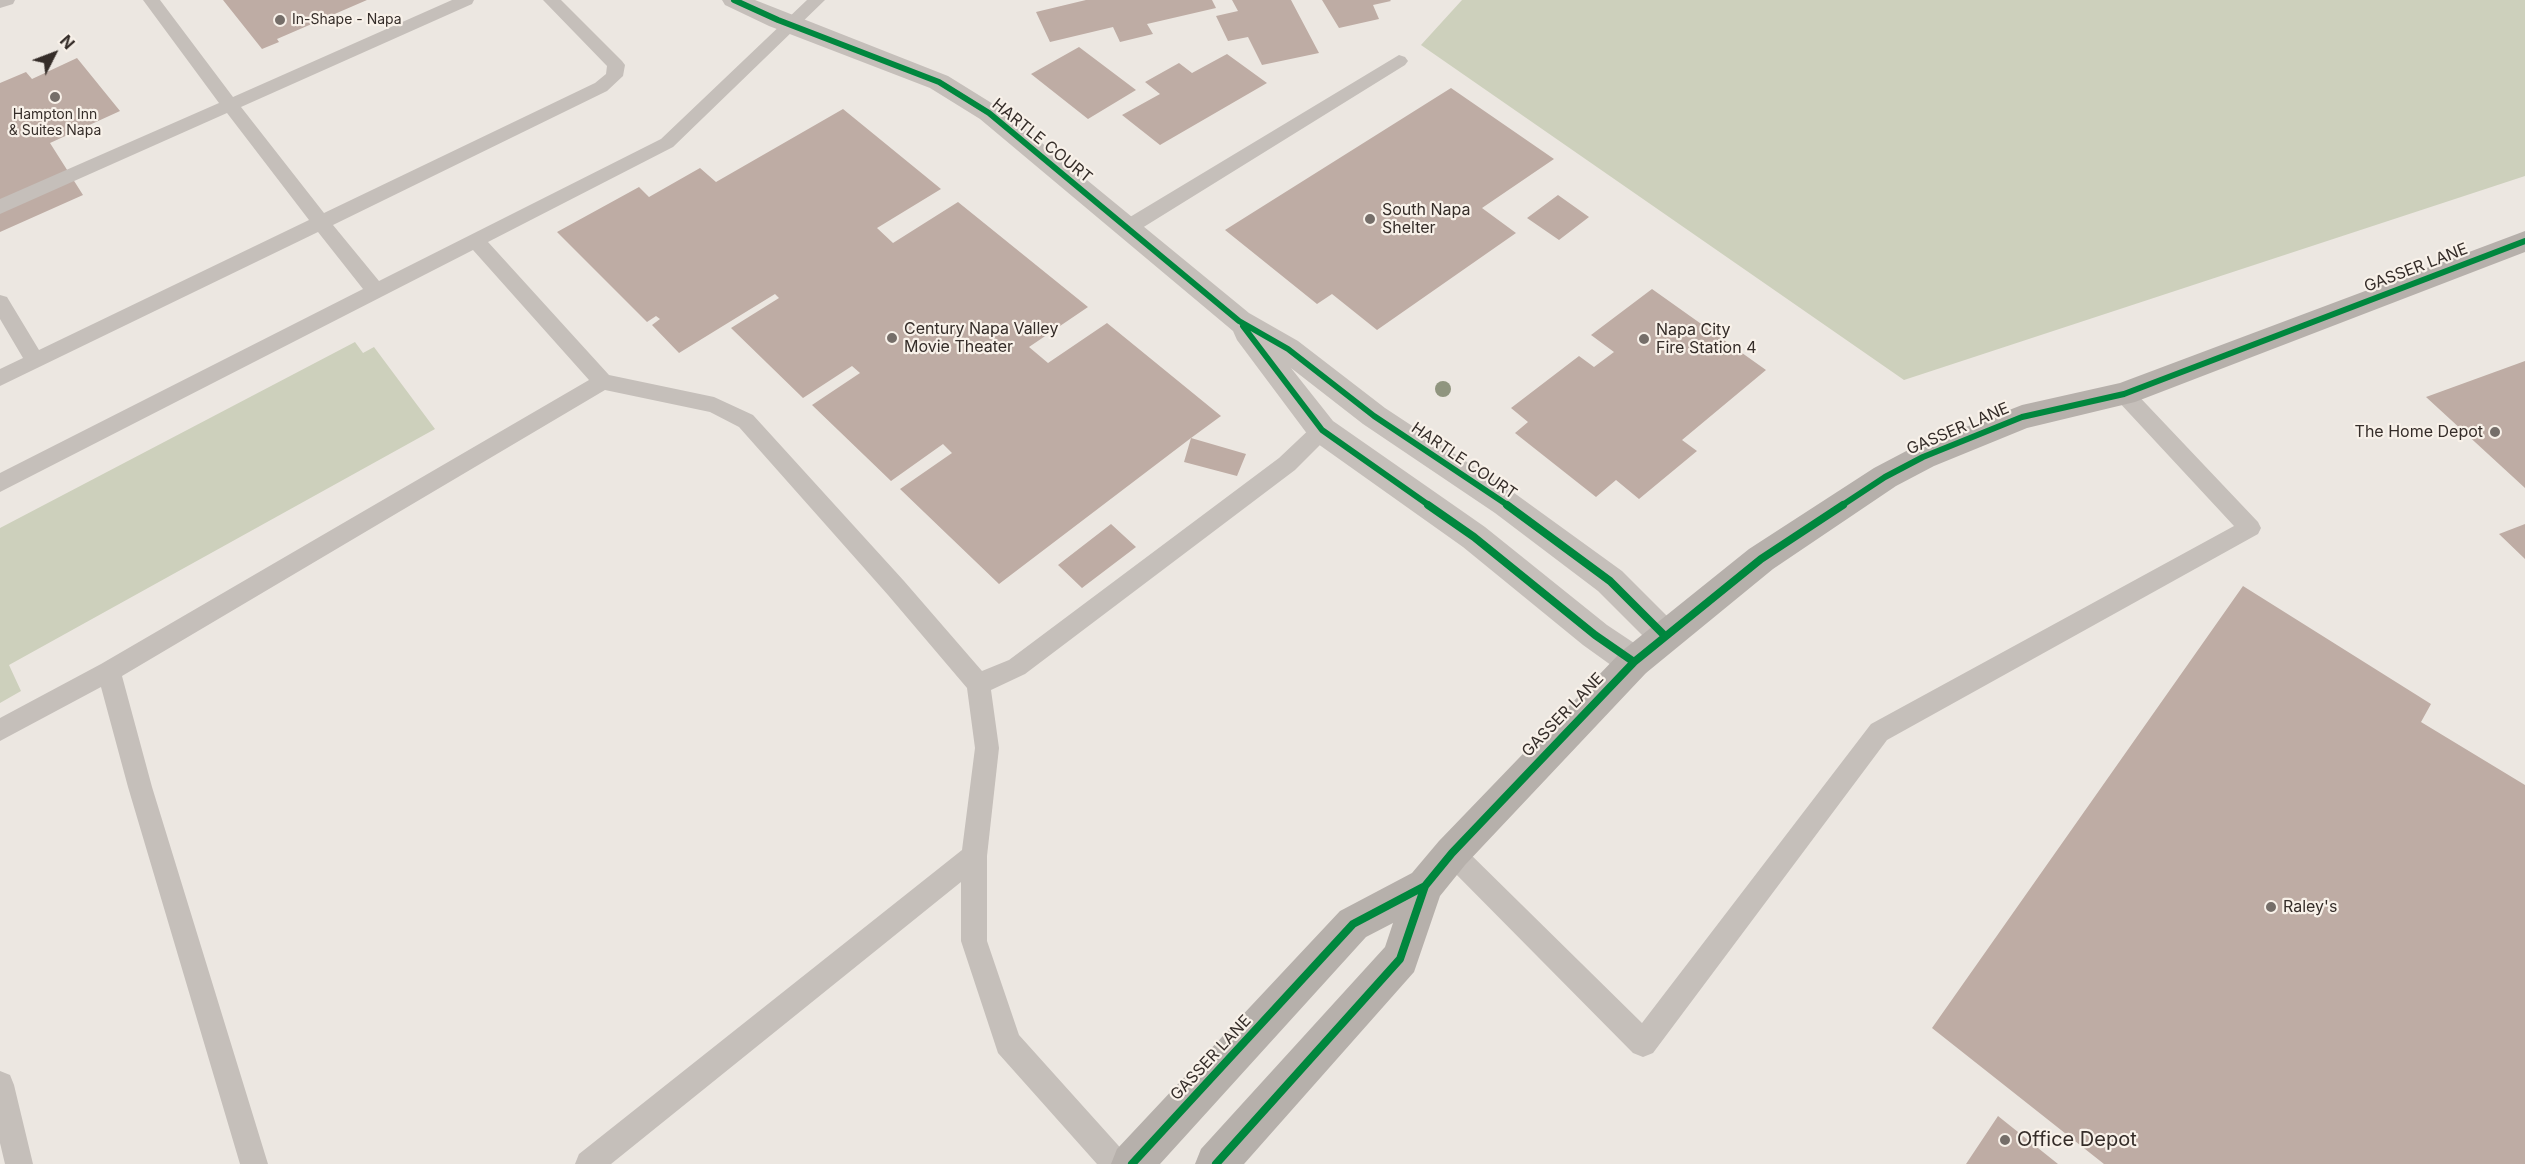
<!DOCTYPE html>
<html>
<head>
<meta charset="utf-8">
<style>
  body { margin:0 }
  #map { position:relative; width:2525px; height:1164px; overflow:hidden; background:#ece7e1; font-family:Inter,sans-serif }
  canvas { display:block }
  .north { position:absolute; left:24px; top:24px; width:60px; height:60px; -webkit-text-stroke:4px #f8f1e9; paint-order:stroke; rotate:48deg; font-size:16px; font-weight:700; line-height:24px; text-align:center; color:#352d29 }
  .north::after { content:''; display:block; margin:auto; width:21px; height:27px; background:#352d29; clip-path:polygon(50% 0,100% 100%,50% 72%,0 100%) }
</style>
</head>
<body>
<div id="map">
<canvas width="2525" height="1164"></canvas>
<div class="north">N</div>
</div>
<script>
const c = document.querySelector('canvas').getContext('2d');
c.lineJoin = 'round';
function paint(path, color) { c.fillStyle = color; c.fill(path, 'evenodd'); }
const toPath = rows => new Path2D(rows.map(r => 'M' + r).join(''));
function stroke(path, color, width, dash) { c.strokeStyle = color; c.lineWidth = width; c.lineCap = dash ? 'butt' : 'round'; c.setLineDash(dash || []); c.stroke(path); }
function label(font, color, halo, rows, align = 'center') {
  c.font = font + ' Inter,sans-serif'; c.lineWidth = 4.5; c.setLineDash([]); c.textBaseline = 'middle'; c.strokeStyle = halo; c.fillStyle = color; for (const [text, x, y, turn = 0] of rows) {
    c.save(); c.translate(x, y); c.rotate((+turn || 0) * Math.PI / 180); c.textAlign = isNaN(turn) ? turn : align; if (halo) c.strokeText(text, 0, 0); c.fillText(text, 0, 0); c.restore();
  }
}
paint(toPath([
  [1462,0,2525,0,2525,176,1904,380,1421,45],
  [355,342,363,353,374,347,435,429,9,665,21,691,0,703,0,528]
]), '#cdd0bc');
paint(toPath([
  [223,0,367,0,277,39,279,42,262,49],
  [1086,0,1212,0,1216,8,1147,24,1153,34,1120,42,1113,27,1050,42,1036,12],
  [1232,0,1291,0,1319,53,1262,65,1248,37,1228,41,1216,16,1238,11],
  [1322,0,1390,0,1391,1,1373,5,1379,19,1339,28],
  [1079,47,1136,90,1088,119,1031,74],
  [1227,54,1267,83,1160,145,1122,115,1160,94,1145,82,1179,63,1192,73],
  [77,58,120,111,50,143,83,195,0,232,0,83,26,72,32,79],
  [1451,88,1554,159,1482,208,1516,233,1377,330,1332,294,1317,304,1225,230],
  [843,109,941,189,877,228,893,243,958,202,1088,307,1029,347,1048,363,1107,323,1221,416,1191,438,1246,454,1237,476,1184,462,1191,438,999,584,900,489,952,453,943,444,891,481,812,405,860,373,852,366,803,398,731,328,779,298,775,294,679,353,652,325,660,319,656,316,647,322,557,232,639,187,649,197,700,168,716,182],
  [1558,195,1589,217,1559,240,1527,218],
  [1652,289,1766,370,1682,440,1697,451,1639,499,1616,480,1596,497,1515,433,1528,422,1511,408,1579,356,1594,367,1614,352,1591,335],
  [2525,361,2525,488,2426,397],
  [1111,524,1136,547,1082,588,1058,565],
  [2525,524,2525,559,2499,534],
  [2243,586,2431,704,2421,722,2525,785,2525,1164,2104,1164,1932,1028],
  [1998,1116,2058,1164,1966,1164]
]), '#beaca4');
paint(toPath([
  [0,0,15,0,13,4,0,8,0,0],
  [143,0,160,0,233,97,452,0,474,0,472,4,241,107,324,213,595,83,606,74,607,66,543,0,561,0,622,61,625,65,623,76,607,91,333,225,379,281,661,139,807,0,825,0,673,147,488,242,609,375,714,397,753,415,904,581,982,671,1009,660,1279,458,1315,424,1322,422,1329,424,1332,430,1329,436,1295,470,1025,674,991,690,999,748,987,856,987,941,1019,1035,1126,1154,1130,1164,1097,1164,998,1053,961,941,961,882,611,1164,575,1164,579,1154,962,850,975,748,967,688,888,595,739,427,710,412,605,390,122,676,152,787,268,1164,240,1164,128,787,101,687,0,741,0,718,101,664,589,380,473,250,0,492,0,473,363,289,318,232,0,386,0,369,23,358,0,319,0,295,7,297,39,350,309,220,227,113,0,214,0,199,219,103,143,0],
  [1399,55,1405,57,1408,61,1405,65,1134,233,1127,235,1120,233,1118,228,1120,223,1399,55],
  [2124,386,2131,388,2258,522,2261,528,2258,534,1887,740,1653,1053,1643,1057,1633,1053,1443,861,1439,853,1443,845,1452,841,1461,845,1642,1023,1871,724,2234,526,2117,400,2114,394,2117,388,2124,386],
  [0,1071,10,1075,14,1085,33,1164,5,1164,0,1143,0,1071]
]), '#c5bfba');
paint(toPath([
  [722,0,755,0,948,76,998,107,1249,313,1298,341,1385,408,1517,495,1622,571,1677,626,1682,636,1677,646,1665,651,1653,646,1598,591,1495,513,1363,424,1291,368,1333,421,1485,527,1607,625,1646,651,1651,662,1646,673,1634,677,1622,673,1583,645,1463,547,1311,439,1237,340,1233,331,980,119,930,88,769,26,725,5,722,0]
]), '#c5bfba');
paint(toPath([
  [2525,231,2525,252,2135,402,2027,428,1934,466,1896,486,1773,569,1646,673,1465,865,1440,896,1414,972,1244,1164,1195,1164,1201,1149,1385,947,1393,923,1366,937,1160,1164,1111,1164,1117,1149,1340,911,1412,873,1439,841,1622,651,1749,549,1874,468,1912,448,2022,405,2120,383,2525,231]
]), '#b6b0ab');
stroke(toPath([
  [734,0,778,20,939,82,989,113,1239,321,1288,349,1374,416,1509,506],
  [1243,326,1322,430,1430,506],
  [1841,506,1885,477,1923,457,2022,417,2124,394,2525,241]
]), '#00873e', 6);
stroke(toPath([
  [1428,505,1474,537,1595,635,1634,662],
  [1507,505,1610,581,1665,636],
  [1132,1164,1353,924,1425,886],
  [1216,1164,1400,959,1425,886,1452,853,1634,662,1761,559,1843,505]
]), '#00873e', 8);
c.fillStyle = '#90957f';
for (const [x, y] of [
  [1443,389]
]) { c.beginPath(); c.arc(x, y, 8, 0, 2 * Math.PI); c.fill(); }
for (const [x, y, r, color] of [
  [280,20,6,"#756e69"],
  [55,97,6,"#756e69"],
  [1370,219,6,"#756e69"],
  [892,338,6,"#756e69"],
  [1644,339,6,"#756e69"],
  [2495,432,6,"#756e69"],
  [2271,907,6,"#756e69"],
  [2005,1140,6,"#756e69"]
]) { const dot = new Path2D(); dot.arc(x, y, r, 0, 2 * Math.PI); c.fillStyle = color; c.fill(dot); stroke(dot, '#f8f1e9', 2); }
label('14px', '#352d29', '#f8f1e9', [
  ["In-Shape - Napa",292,20],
  ["Hampton Inn",55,115,"center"],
  ["& Suites Napa",55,131,"center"]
], 'left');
label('16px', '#352d29', '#f8f1e9', [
  ["HARTLE COURT",1042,141,39],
  ["GASSER LANE",2416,268,-21],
  ["GASSER LANE",1958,429,-23],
  ["HARTLE COURT",1464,461,34],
  ["GASSER LANE",1563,715,-46],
  ["GASSER LANE",1211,1058,-47]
]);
label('16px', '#352d29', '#f8f1e9', [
  ["South Napa",1382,210],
  ["Shelter",1382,228],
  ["Century Napa Valley",904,329],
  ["Movie Theater",904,347],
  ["Napa City",1656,330],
  ["Fire Station 4",1656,348],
  ["The Home Depot",2483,432,"right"],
  ["Raley's",2283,907]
], 'left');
label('20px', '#352d29', '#f8f1e9', [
  ["Office Depot",2017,1140]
], 'left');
</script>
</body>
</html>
